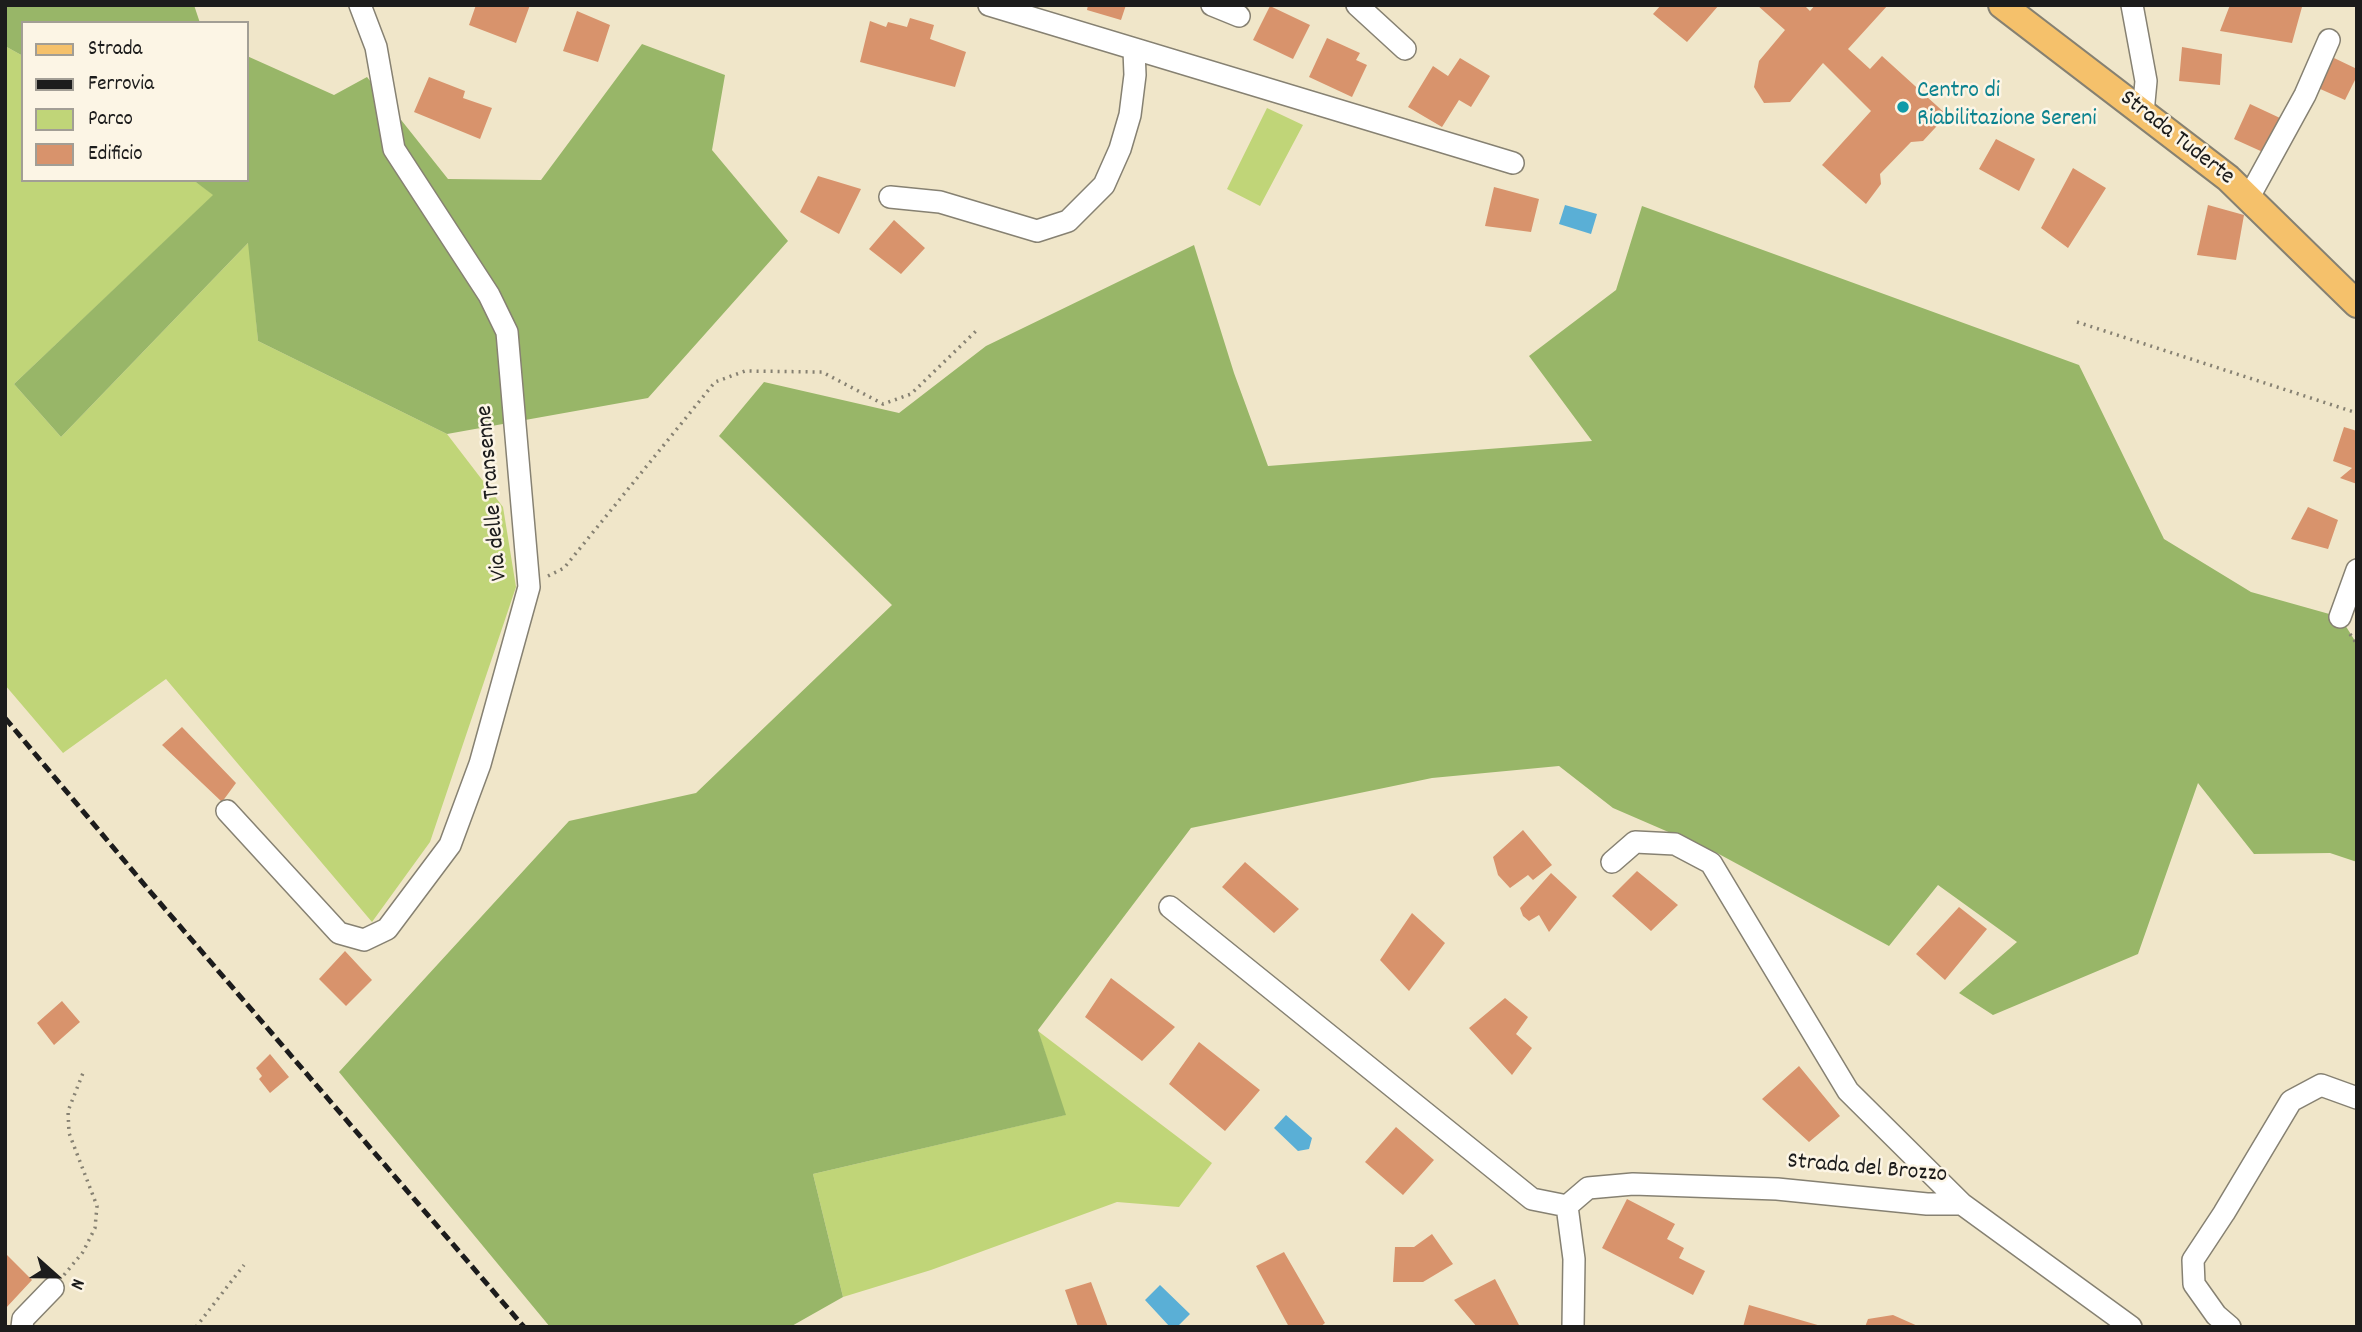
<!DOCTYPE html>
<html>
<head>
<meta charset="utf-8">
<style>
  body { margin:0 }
  #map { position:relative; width:2362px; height:1332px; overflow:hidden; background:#f0e6c9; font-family:Dekko,sans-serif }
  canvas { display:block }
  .frame { position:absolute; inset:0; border:7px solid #1c1c1c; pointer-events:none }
  .legend { position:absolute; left:21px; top:21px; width:228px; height:161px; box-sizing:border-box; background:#fcf5e5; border:2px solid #a29e95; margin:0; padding:9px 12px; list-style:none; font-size:21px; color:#1c1c1c }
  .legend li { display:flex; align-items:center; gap:14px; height:35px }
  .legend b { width:35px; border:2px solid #a29e95 }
  .north { position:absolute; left:21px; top:1241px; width:70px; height:70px; -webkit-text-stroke:5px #fcf5e5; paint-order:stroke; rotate:111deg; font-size:19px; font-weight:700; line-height:28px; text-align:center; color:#1c1c1c }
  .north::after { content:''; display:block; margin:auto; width:24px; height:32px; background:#1c1c1c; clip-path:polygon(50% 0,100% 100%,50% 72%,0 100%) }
</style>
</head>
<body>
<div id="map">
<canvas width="2362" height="1332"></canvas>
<div class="frame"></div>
<ul class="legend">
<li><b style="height:9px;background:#f5c16b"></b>Strada</li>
<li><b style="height:9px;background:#1c1c1c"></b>Ferrovia</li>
<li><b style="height:19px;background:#c0d578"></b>Parco</li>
<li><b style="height:19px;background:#d8936c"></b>Edificio</li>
</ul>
<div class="north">N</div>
</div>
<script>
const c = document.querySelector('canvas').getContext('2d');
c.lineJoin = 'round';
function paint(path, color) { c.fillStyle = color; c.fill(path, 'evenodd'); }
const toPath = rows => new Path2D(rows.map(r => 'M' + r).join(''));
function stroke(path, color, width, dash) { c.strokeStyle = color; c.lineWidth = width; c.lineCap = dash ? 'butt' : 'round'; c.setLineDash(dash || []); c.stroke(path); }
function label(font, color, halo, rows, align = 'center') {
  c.font = font + ' Dekko,sans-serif'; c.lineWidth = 5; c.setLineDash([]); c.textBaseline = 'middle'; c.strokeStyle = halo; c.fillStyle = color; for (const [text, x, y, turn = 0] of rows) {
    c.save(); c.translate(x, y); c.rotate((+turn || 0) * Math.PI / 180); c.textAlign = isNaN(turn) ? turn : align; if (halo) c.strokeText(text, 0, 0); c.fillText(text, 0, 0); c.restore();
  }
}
paint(toPath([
  [5,46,23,56,23,180,193,180,214,195,14,384,61,437,249,242,258,341,447,434,503,507,516,587,430,842,372,922,166,679,63,753,5,685],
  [1267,108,1303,125,1260,206,1227,189],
  [1038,1031,1212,1163,1179,1207,1117,1202,931,1270,843,1297,813,1174,1065,1115]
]), '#c0d578');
paint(toPath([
  [5,5,194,5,200,23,23,23,23,56,5,46],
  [642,44,725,75,712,150,788,241,648,398,447,434,258,341,248,243,61,437,14,384,213,195,193,180,247,180,247,56,334,95,367,77,448,179,541,180],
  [1642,206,2079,365,2164,539,2251,592,2340,617,2357,644,2357,862,2330,853,2254,854,2198,783,2138,954,1993,1015,1959,993,2017,942,1938,885,1889,946,1717,853,1613,808,1559,766,1432,778,1191,828,1038,1030,1066,1115,813,1174,843,1297,790,1327,550,1327,339,1072,569,821,696,793,892,605,719,436,764,382,899,413,986,346,1194,245,1234,373,1268,466,1592,441,1529,356,1616,290]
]), '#98b668');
paint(toPath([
  [1565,205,1597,214,1591,234,1559,224],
  [1286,1115,1312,1138,1309,1149,1298,1151,1274,1128],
  [1160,1285,1190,1314,1177,1327,1170,1327,1145,1300]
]), '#5aafd6');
paint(toPath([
  [476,5,530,5,516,43,469,25],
  [1088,5,1126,5,1121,20,1087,10],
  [1661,5,1719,5,1687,42,1653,14],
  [1757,5,1804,5,1810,11,1815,5,1888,5,1848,49,1870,69,1882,56,1947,115,1923,141,1911,142,1880,174,1881,184,1866,204,1822,165,1871,111,1823,63,1790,102,1764,103,1754,87,1759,61,1785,30],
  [2230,5,2302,7,2292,43,2220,31],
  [1270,6,1310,25,1293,59,1253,40],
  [577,11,610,25,598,62,563,51],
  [910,18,934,25,930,39,966,52,955,87,860,62,870,21,886,27,888,22,907,27],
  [1327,38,1360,53,1356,60,1367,65,1352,97,1309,77],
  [2182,47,2222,54,2220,85,2179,81],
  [1460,58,1490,76,1471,107,1459,100,1442,127,1408,107,1433,66,1448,76],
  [2334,58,2357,69,2357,76,2345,100,2318,88],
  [429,77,465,91,463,98,492,108,480,139,414,112],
  [2250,104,2280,118,2265,153,2234,139],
  [1996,139,2035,159,2019,191,1979,169],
  [2073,168,2106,188,2068,248,2041,228],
  [818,176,861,189,839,234,800,212],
  [1494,187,1539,199,1531,232,1485,226],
  [2208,205,2244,215,2236,260,2197,255],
  [894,220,925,248,901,274,869,249],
  [2344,427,2357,431,2357,484,2340,478,2352,468,2333,461],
  [2308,507,2338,520,2328,549,2291,539],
  [182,727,236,783,222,802,162,745],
  [1523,830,1552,865,1533,880,1528,875,1510,888,1498,875,1493,857],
  [1245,862,1299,909,1274,933,1222,887],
  [1637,871,1678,905,1651,931,1612,896],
  [1551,873,1577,897,1549,932,1539,915,1529,921,1523,916,1520,908],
  [1959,907,1987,929,1945,980,1916,954],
  [1412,913,1445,943,1409,991,1380,960],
  [345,951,372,980,346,1006,319,979],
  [1111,978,1175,1027,1142,1061,1085,1017],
  [1505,998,1528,1017,1516,1034,1532,1048,1512,1075,1469,1028],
  [62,1001,80,1022,54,1045,37,1023],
  [1199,1042,1260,1090,1225,1131,1169,1084],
  [270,1054,289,1077,270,1093,259,1079,262,1076,256,1068],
  [1799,1066,1840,1116,1809,1142,1762,1099],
  [1396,1127,1434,1160,1403,1195,1365,1162],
  [1627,1199,1675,1224,1667,1239,1684,1248,1679,1258,1705,1271,1693,1295,1602,1248],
  [1432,1234,1453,1264,1423,1282,1393,1282,1395,1247,1414,1247],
  [1284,1252,1325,1323,1320,1327,1289,1327,1256,1266],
  [5,1253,32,1280,5,1309],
  [1495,1279,1520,1327,1477,1327,1454,1300],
  [1091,1282,1108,1327,1078,1327,1065,1290],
  [1749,1305,1821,1326,1821,1327,1743,1327],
  [1893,1315,1920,1327,1865,1327,1868,1319]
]), '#d8936c');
const minor = toPath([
  [989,5,1513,163],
  [1212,5,1239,16],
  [1357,5,1405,49],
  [2132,5,2146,81,2143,113],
  [890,197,940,202,1037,231,1068,221,1104,185,1120,149,1130,115,1135,75,1134,50],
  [2249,197,2305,95,2329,40],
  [2340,617,2357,570],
  [227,811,339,933,364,940,387,929,450,845,480,764,529,587,507,332,489,295,394,149,376,47,360,5],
  [1612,862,1635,842,1675,844,1711,863,1848,1091,1962,1204],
  [1170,907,1532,1199,1567,1206],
  [1567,1206,1588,1188,1633,1184,1777,1189,1927,1204,1962,1204,2131,1327],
  [1567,1206,1574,1259,1573,1327],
  [22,1327,23,1319,53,1288],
  [2230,1327,2216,1315,2194,1284,2193,1260,2224,1213,2291,1101,2321,1085,2357,1098]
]);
const major = toPath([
  [2002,5,2228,178,2357,304]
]);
stroke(minor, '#868172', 24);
stroke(major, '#868172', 30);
stroke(toPath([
  [2077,322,2357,413],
  [548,576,564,568,715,382,745,371,822,372,883,404,911,394,976,331],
  [2350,634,2357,644],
  [64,1275,83,1252,95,1228,97,1206,69,1133,68,1111,83,1073],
  [196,1327,244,1265]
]), '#868172', 3.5, [2, 5]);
stroke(minor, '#fff', 21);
stroke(major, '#f5c16b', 26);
stroke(toPath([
  [5,718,148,889,524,1327]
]), '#1c1c1c', 5, [10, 5]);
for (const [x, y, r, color] of [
  [1903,107,7,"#0f9aa8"]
]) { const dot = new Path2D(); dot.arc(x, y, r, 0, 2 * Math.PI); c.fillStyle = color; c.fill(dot); stroke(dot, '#fcf5e5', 2.5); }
label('24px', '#0d838f', '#fcf5e5', [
  ["Centro di",1917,93],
  ["Riabilitazione Sereni",1917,121]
], 'left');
label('24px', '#1c1c1c', '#fcf5e5', [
  ["Strada Tuderte",2176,139,38],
  ["Via delle Transenne",494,493,-95],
  ["Strada del Brozzo",1867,1170,5]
]);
</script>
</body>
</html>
